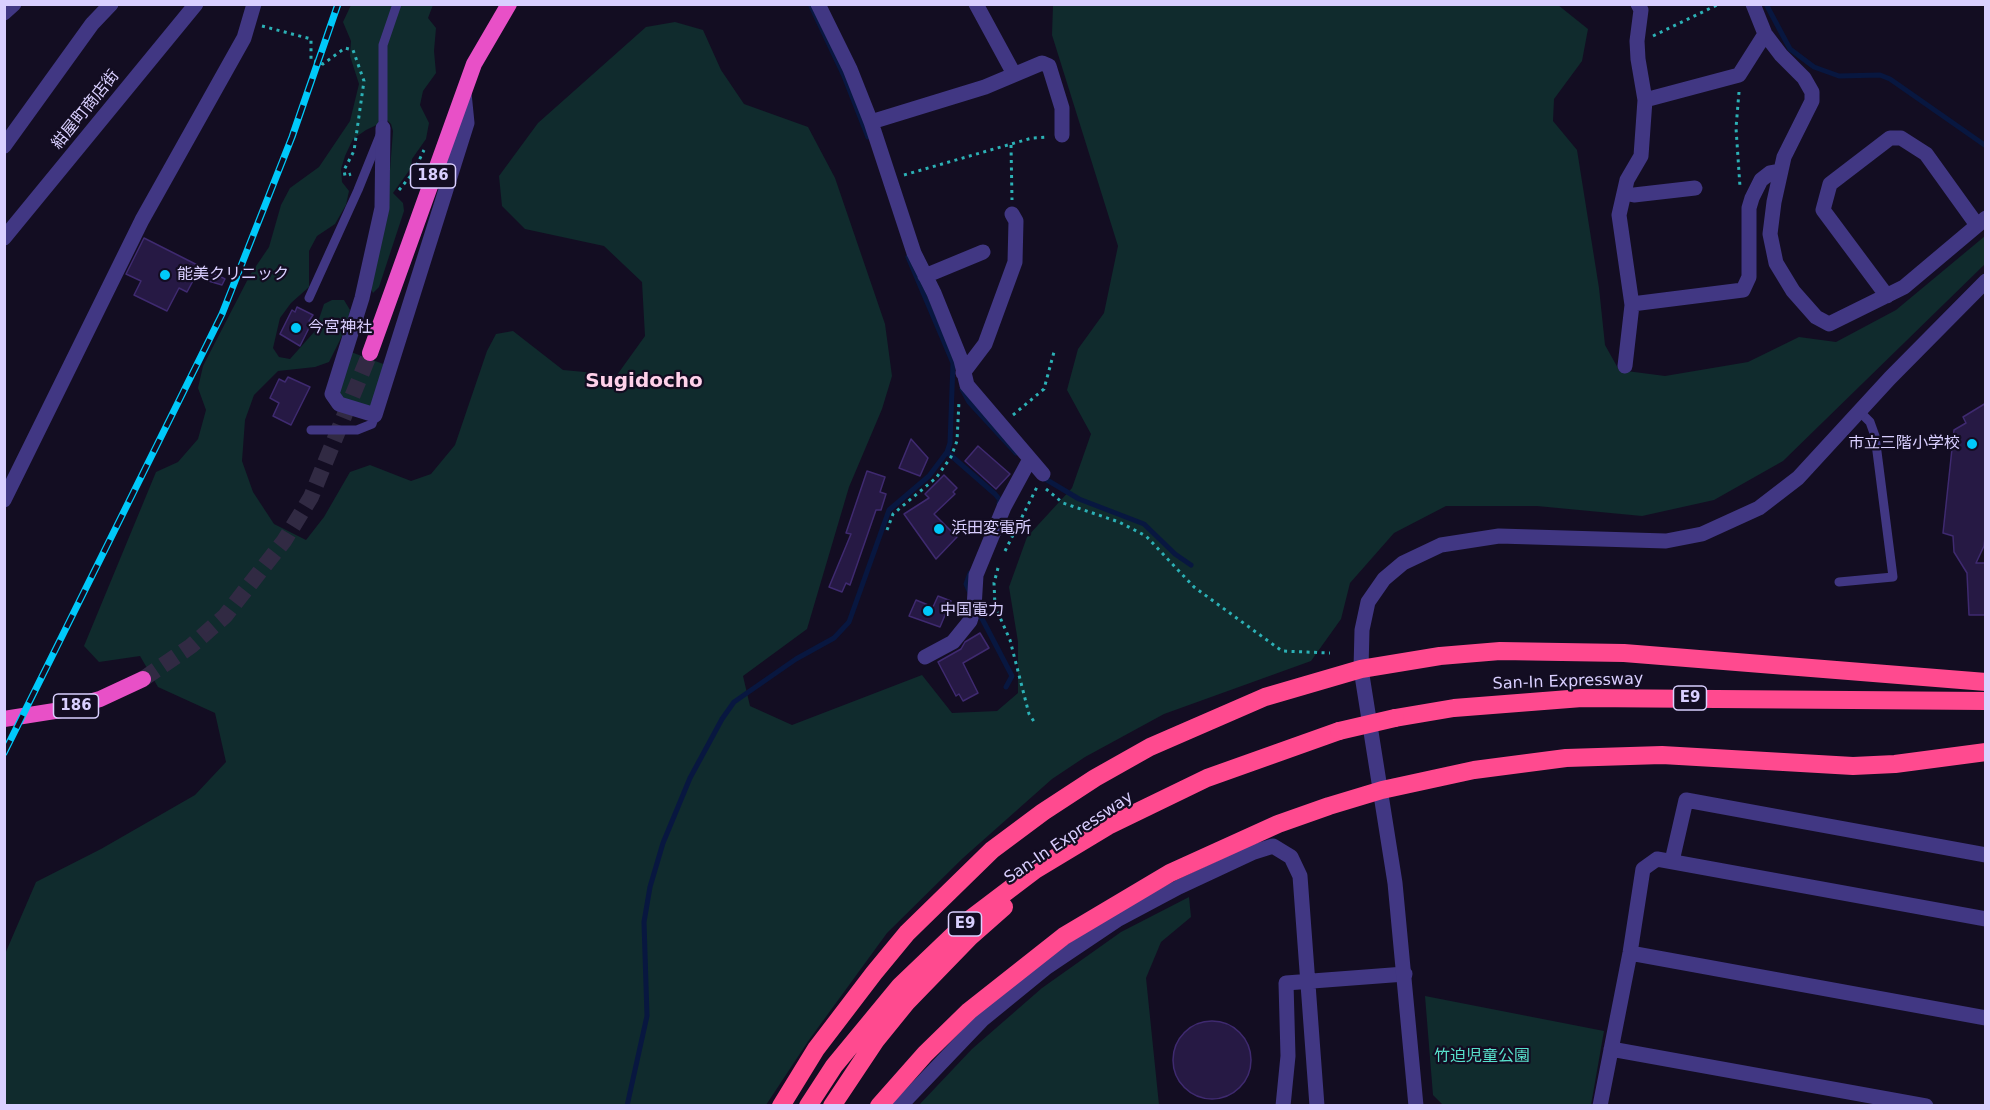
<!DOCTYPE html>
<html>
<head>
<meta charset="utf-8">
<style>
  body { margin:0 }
  #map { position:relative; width:1990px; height:1110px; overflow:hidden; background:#130d22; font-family:"DejaVu Sans",sans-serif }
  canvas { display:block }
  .frame { position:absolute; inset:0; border:6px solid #d9cfff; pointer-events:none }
</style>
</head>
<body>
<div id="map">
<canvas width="1990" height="1110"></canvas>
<div class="frame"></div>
</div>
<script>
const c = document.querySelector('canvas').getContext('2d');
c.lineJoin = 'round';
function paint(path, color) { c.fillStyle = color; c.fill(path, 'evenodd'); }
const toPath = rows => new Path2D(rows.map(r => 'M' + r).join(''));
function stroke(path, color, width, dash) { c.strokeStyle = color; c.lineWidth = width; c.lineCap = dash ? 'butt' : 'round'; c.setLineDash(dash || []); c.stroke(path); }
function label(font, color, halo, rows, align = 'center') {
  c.font = font + ' "DejaVu Sans","Noto Sans JP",sans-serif'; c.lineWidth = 4.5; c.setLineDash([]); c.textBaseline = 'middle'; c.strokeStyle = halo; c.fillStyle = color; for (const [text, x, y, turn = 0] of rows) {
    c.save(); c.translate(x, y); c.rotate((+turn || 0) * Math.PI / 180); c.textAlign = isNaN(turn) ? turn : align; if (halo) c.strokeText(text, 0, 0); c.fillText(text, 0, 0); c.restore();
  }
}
paint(toPath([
  [351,5,433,5,428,18,436,28,434,51,436,73,423,91,420,105,429,123,426,139,412,159,411,168,393,193,403,203,404,211,379,287,373,293,371,289,390,170,393,131,391,124,387,120,366,130,353,139,345,156,341,169,342,182,349,191,346,205,335,224,317,236,309,251,309,287,291,303,280,318,273,348,279,357,290,359,315,331,324,304,332,300,344,300,350,310,346,328,329,362,315,367,278,371,254,395,245,420,242,461,253,492,274,524,306,540,324,517,350,472,370,465,411,481,431,474,455,445,487,351,496,334,513,331,563,370,617,375,645,336,642,282,604,246,525,229,502,206,499,176,538,123,646,27,675,22,703,30,721,70,744,104,808,127,835,178,885,324,892,376,882,409,849,487,807,629,743,676,750,706,792,725,922,675,952,713,997,711,1018,693,1018,642,1009,587,1027,537,1072,488,1091,434,1067,390,1078,349,1104,313,1118,246,1052,35,1053,5,1558,5,1588,29,1582,61,1554,99,1553,121,1577,150,1599,288,1605,345,1619,370,1665,376,1748,362,1799,337,1836,342,1896,310,1985,236,1985,264,1783,461,1714,500,1642,516,1537,506,1446,506,1394,533,1350,583,1341,619,1311,661,1164,714,1085,757,1052,779,963,858,887,933,809,1040,766,1105,5,1106,5,954,36,882,101,849,195,795,226,762,215,713,158,687,140,656,99,662,84,646,156,472,178,462,198,439,206,410,198,388,203,366,250,275,269,247,281,205,290,188,319,167,350,121,359,84,350,56,351,41,343,22],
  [351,352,386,365,373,405,366,409,339,399,335,392],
  [1189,897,1191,917,1161,942,1146,978,1159,1105,919,1105,972,1049,1042,988,1121,932],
  [1425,996,1604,1031,1591,1105,1443,1105,1433,1095]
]), '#102b2d');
stroke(toPath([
  [810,4,844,76,868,137],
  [1766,4,1790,49,1814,67,1839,76,1880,75,1890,79,1986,146],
  [962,389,969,402,1016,453],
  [947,452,995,494,1000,500,999,503],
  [1042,477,1079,499,1144,524,1175,554,1191,565],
  [970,573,966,584,971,595],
  [977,609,1012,676,1006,687],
  [627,1106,647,1016,644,922,650,887,663,843,690,778,722,719,734,702,796,659,834,638,849,622,889,510,929,476,947,452,950,443,953,363,908,257]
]), '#081740', 5);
const building = toPath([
  [144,238,225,279,222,285,195,277,187,292,179,288,167,311,134,295,141,281,126,274,144,238],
  [297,307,313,315,309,321,312,322,300,346,280,334,292,310,295,312,297,307],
  [288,377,310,387,291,425,273,416,279,403,270,398,279,379,285,382,288,377],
  [1986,403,1986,529,1984,546,1976,563,1986,563,1986,615,1969,615,1967,573,1954,552,1953,536,1943,533,1954,430,1966,423,1963,417,1986,403],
  [911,439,928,458,920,476,899,468,911,439],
  [978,446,1010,474,996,489,965,461,978,446],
  [867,471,885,477,880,492,886,494,881,510,876,510,850,585,846,583,842,592,829,587,851,534,846,533,867,471],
  [944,475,957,488,953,492,955,494,934,514,957,537,936,559,904,514,929,498,925,494,944,475],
  [938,596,951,601,940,627,909,616,916,600,933,607,938,596],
  [980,633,989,648,963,663,978,693,963,701,959,694,956,696,938,662,961,649,965,642,980,633],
  '1173 1060a39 39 0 1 1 78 0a39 39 0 1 1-78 0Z'
]);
paint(building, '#261944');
stroke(building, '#3f2a70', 1.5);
stroke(toPath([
  [143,679,191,646,225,616,284,541,311,497,370,353]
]), '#312a43', 16, [16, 8]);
stroke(toPath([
  [262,26,311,39,311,60,323,64,345,48,353,50,364,81,354,151,344,170,345,176,351,174],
  [1653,36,1719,4],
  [1739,92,1736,128,1740,187],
  [1011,145,1012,200],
  [904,175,1032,138,1048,137],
  [399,190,413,173,424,150],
  [1013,415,1044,389,1054,352],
  [1046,489,1063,503,1119,522,1146,536,1194,587,1282,651,1330,653],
  [887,530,893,514,936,478,951,457,957,441,959,401],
  [1005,551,1037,487],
  [998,568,994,583,995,606,1010,640,1029,714,1035,723]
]), '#2cb1b6', 3, [3, 4.5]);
stroke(toPath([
  [309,298,358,190,383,128,383,45,397,4],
  [311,430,357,430,372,424,375,415],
  [1839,582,1893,577,1875,436,1870,422,1859,411]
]), '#413783', 9);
stroke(toPath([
  [818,4,850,69,871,122,914,253,934,293,961,360,967,385,1043,474],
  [976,4,1014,74],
  [1753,4,1765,34,1781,55,1804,78,1812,92,1812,101,1784,157,1774,202,1770,234,1776,263,1793,291,1816,317,1829,324,1904,287,1986,218],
  [4,13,14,4],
  [1645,100,1739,75,1765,34],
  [871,122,985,87,1042,63,1049,66,1062,108,1062,135],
  [383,128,382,208,362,298,332,394,339,404,375,415,467,123,464,93],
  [4,146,92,24,111,4],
  [1624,193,1634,195,1695,188],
  [4,238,196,4],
  [925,276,983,252],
  [1887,296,1823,210,1830,184,1890,138,1901,138,1926,154,1977,225],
  [1632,304,1743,290,1749,277,1749,208,1752,198,1761,180,1770,173,1781,171],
  [1625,366,1632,305,1619,215,1627,180,1641,156,1645,100,1638,59,1637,41,1641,10,1638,4],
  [963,373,985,344,1015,262,1016,221,1012,214],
  [4,500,142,220,244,38,254,4],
  [925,657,953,642,970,621,974,608,976,575,1004,507,1030,459],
  [1672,861,1686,800,1986,855],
  [1630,953,1986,1018],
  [1611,1049,1926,1106],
  [900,1106,982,1020,1047,967,1117,920,1179,887,1254,852,1273,846,1291,857,1300,876,1317,1106],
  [1283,1106,1288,1056,1286,983,1405,974],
  [1600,1106,1630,953,1643,869,1657,859,1986,919]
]), '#413783', 15);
stroke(toPath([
  [1416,1106,1395,883,1361,669,1362,630,1368,602,1384,579,1403,563,1441,545,1499,536,1666,541,1702,534,1759,508,1798,478,1890,378,1986,281]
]), '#413783', 15);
stroke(toPath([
  [370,353,474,64,509,4],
  [4,719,61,710,100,699,143,679]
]), '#e850c7', 16);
stroke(toPath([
  [1395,718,1454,708,1582,698,1986,701],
  [781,1106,816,1049,874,973,907,933,992,850,1043,812,1095,778,1150,747,1265,697,1361,669,1440,656,1500,651,1624,653,1986,682],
  [808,1106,834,1066,900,986,969,920,1035,870,1108,826,1207,778,1339,731],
  [832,1106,876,1040,906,1003,970,937,1004,907],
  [879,1106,925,1054,969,1011,1064,936,1170,873,1278,824,1329,806,1382,790,1474,770,1566,758,1662,755,1853,766,1895,764,1986,752]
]), '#ff4a8f', 18);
const rail = toPath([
  [4,753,222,314,292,137,338,4]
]);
stroke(rail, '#00c9fa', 7);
stroke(rail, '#130d22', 4.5, [14]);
stroke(toPath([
  [1339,731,1395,718]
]), '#ff4a8f', 18);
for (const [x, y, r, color] of [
  [165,275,6,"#00c9fa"],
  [296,328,6,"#00c9fa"],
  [1972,444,6,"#00c9fa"],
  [939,529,6,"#00c9fa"],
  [928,611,6,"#00c9fa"]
]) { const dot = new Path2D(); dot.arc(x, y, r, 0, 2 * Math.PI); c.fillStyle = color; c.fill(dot); stroke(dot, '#130d22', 2); }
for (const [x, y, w] of [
  [433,176,45],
  [1690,698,33],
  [76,706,45],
  [965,924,33]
]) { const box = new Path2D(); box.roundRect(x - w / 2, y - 12, w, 24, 4.5); c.fillStyle = '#130d22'; c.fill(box); stroke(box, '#d9cfff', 1.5); }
label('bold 15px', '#d9cfff', null, [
  ["186",433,176],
  ["E9",1690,698],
  ["186",76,706],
  ["E9",965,924]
]);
label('16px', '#d9cfff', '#130d22', [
  ["紺屋町商店街",86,110,-51],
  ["San-In Expressway",1568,682,-2],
  ["San-In Expressway",1069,838,-34]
]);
label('16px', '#d9cfff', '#130d22', [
  ["能美クリニック",177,275],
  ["今宮神社",308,328],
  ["市立三階小学校",1960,444,"right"],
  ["浜田変電所",951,529],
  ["中国電力",940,611]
], 'left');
label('16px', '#58e1cc', '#130d22', [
  ["竹迫児童公園",1482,1057]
]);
label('bold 20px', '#ffd1ea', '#130d22', [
  ["Sugidocho",644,382]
]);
</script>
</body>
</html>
